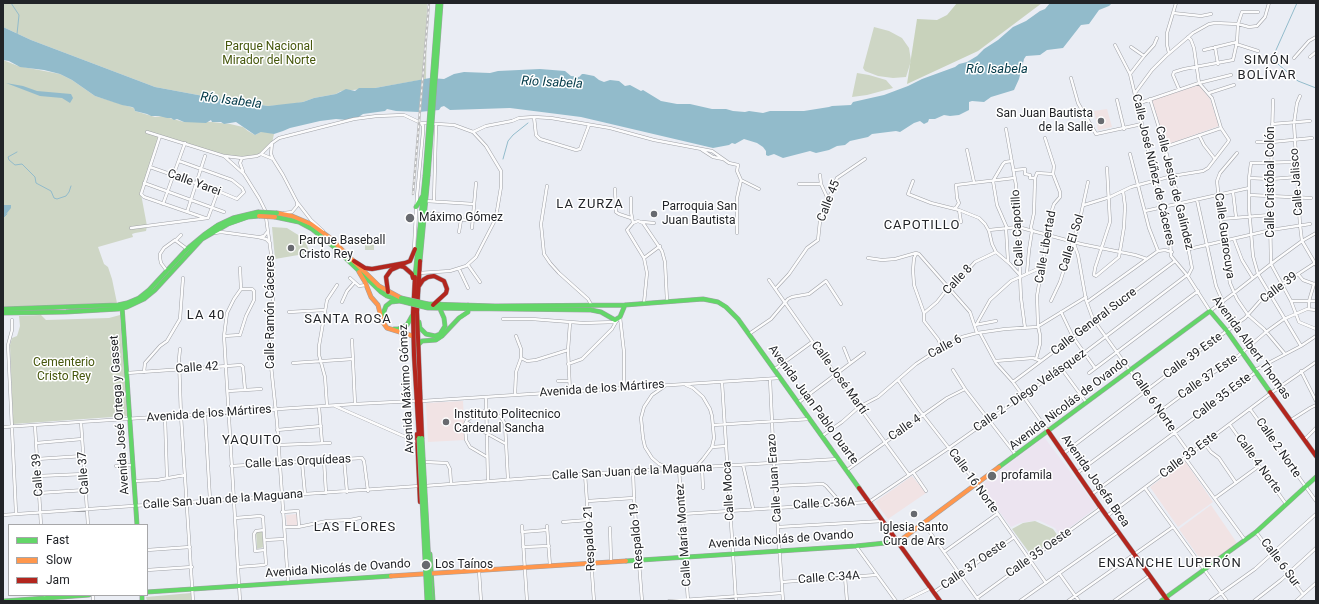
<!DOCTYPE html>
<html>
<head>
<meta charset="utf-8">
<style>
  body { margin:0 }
  #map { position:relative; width:1319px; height:604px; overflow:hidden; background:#eaedf4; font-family:Roboto,sans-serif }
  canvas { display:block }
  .frame { position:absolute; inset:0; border:4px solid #222428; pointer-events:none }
  .legend { position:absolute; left:8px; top:524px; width:140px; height:72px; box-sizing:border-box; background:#fff; border:1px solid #a7a7a9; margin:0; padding:5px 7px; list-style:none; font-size:12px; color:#222428 }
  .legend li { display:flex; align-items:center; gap:8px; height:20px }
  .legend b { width:20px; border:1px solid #a7a7a9 }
</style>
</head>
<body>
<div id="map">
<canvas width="1319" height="604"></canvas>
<div class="frame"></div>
<ul class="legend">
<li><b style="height:5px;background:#63d668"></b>Fast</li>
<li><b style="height:5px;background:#ff974d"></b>Slow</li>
<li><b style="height:5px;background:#b3261e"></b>Jam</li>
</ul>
</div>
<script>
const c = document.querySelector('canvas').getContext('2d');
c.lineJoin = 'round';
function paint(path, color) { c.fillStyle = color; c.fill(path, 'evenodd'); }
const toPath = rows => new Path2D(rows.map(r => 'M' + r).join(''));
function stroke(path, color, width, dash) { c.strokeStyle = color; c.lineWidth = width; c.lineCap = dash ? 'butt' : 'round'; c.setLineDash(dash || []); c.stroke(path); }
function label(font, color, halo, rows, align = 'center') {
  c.font = font + ' Roboto,sans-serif'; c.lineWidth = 3; c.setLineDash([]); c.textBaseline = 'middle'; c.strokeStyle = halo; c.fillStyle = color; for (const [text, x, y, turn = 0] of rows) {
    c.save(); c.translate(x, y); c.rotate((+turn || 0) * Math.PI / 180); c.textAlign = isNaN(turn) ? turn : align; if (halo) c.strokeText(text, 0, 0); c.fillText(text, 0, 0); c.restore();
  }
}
paint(toPath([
  [1199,85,1210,99,1219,126,1166,145,1152,100],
  [1107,109,1112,127,1098,130,1094,111],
  [463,401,465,440,428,442,426,403],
  [1185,461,1213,502,1178,527,1150,487],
  [912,476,926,493,888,519,875,502],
  [1211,505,1237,543,1205,566,1179,529],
  [297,514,298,526,287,527,286,515]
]), '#f1e3e4');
paint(toPath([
  [1044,437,1097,507,1060,535,1055,528,1038,520,1020,523,1011,527,980,486]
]), '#ece4f0');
paint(toPath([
  [3,3,427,3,426,79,375,88,341,91,336,94,314,98,303,102,285,105,268,106,214,98,155,87,31,40,3,27],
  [874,27,889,31,902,38,909,48,911,61,906,77,893,78,878,76,865,71,863,68],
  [3,60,18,66,60,74,72,80,95,96,134,108,135,111,155,117,162,116,184,122,212,122,230,124,243,127,248,131,255,135,261,132,266,131,274,134,272,143,261,154,242,158,224,156,160,136,141,194,147,226,146,231,135,233,132,234,133,237,98,247,104,264,108,267,112,279,117,303,3,307],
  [857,73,869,75,886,80,893,88,867,95,852,97],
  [272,227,287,228,295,233,300,236,306,243,310,253,275,259],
  [365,238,374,238,374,250,365,250],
  [41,315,46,320,109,318,120,315,127,416,13,424,10,345,12,338,17,336,18,333,20,326,19,316],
  [1035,521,1053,529,1058,536,1031,555,1012,529,1023,523],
  [256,532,262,532,264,547,257,549],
  [191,593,192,601,147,601,146,597]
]), '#ced6c5');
paint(toPath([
  [957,3,1042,3,978,51,907,84,917,19,937,20,947,15]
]), '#c8d2bb');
paint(toPath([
  [1050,3,1112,3,1109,6,1099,10,1089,24,1081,25,1063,48,1047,50,1040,55,1026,56,1024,59,1019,79,1014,90,991,97,984,102,972,101,969,102,969,110,959,115,950,116,944,115,935,119,929,119,928,122,924,124,920,121,914,123,900,132,896,131,872,134,868,137,850,141,845,145,837,146,829,150,816,153,810,151,783,158,774,154,768,156,766,155,766,151,763,147,757,143,744,139,735,144,732,143,729,145,713,148,581,117,510,108,450,110,444,106,441,107,439,110,419,112,396,111,387,109,385,111,363,114,357,118,347,120,336,119,320,121,290,128,283,131,274,134,261,132,255,135,236,122,224,124,221,122,212,122,211,120,206,123,184,122,177,119,174,120,171,118,167,118,159,116,151,116,147,114,135,111,134,108,132,107,122,105,95,96,72,80,60,74,44,70,20,67,9,61,3,60,3,27,31,40,155,87,214,98,268,106,303,102,314,98,336,94,346,89,355,91,359,88,375,88,430,78,444,79,454,74,464,72,490,73,498,71,540,69,565,71,571,76,579,77,582,74,584,74,594,76,599,80,604,82,610,80,619,81,625,86,630,85,641,91,643,90,661,101,677,104,690,104,712,109,726,109,733,111,745,112,749,111,763,113,770,111,804,111,829,107,832,106,851,105,853,102,884,95,908,86,922,79,955,67,959,64,967,62,977,56,984,49,998,40,1013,27,1026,21,1040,11,1045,9],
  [6,83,23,86,37,91,71,94,73,98,70,103,62,98,40,96],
  [3,205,11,205,11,208,3,218]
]), '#92bbcb');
stroke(toPath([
  [11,3,19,15,17,34],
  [1297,3,1272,59,1298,81,1316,88],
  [17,152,8,157,9,160,15,165,22,164,35,177,36,183,51,191,54,198,57,199,66,196,69,192,71,186],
  [503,159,508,141,513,135,528,123],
  [3,218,7,214]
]), '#92bbcb', 1);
const street = toPath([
  [1173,13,1201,16,1211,14],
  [1236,44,1258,51],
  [1115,45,1130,74,1159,196,1170,239,1171,256,1187,275,1210,311,1234,293,1276,260,1302,241,1316,233],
  [1131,47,1144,56],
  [1215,47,1218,64],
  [1204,50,1237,42],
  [1169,53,1167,45,1167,33,1176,3],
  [1310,57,1316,52],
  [1294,58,1309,41,1316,37],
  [1130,74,1144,56,1154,45,1157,38],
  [1071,78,1078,103,1096,134,1142,124],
  [1179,89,1173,75,1174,72,1184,69,1233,60,1237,42,1238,24,1242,12,1258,12],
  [1135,93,1152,70,1166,56,1193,33,1209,24,1215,23,1238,24,1249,27,1257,26,1265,17,1269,3],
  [1209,93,1234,85],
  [1300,96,1297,103,1294,123,1300,225,1302,241,1316,265],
  [1150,99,1164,144,1180,204,1192,268,1188,276],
  [1117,100,1124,129],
  [1273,100,1270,215,1271,264,1291,301,1299,322,1316,329],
  [1137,104,1199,83,1231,75],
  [534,117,536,135,540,139,576,150,580,149,589,125],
  [1272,124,1310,121],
  [1006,129,1016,185,1021,298,1025,328],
  [147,132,224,156,244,174,259,198,265,210,273,268,273,314,270,342,270,356,277,422,288,582],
  [473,132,486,126,512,121,519,118,534,117,551,118,610,128,654,140,712,151,729,163,738,165,737,171,741,180,737,198,737,233],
  [1199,135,1204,145,1215,159],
  [160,136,141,194,144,197,205,218],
  [1257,142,1272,142,1312,138],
  [272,143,271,154,273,159],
  [1165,147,1221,128],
  [702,150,713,157,723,159],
  [967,150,974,182],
  [1237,153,1220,173,1217,181,1223,242,1230,283,1237,299,1248,315,1264,329,1285,354],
  [261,154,273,159,283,175,297,202,311,220,323,231],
  [1130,154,1149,228,1158,251],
  [225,156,242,158,257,156,261,154,272,143,279,138,354,119,377,116,404,115,421,123,454,125,473,132,486,146,501,171,501,187,497,211,494,222,476,257,466,266,450,271,419,273],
  [242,158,240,163,243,171],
  [1296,162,1251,163,1249,178,1249,208,1253,256,1258,274,1301,346],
  [150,167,218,191,237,199,244,192,242,188,232,180,179,161],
  [1107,168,1110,222,1095,268,1094,275,1096,276,1119,257,1124,227,1125,206,1123,191],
  [1014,170,1025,169,1025,174,1030,175,1030,178,1035,178],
  [820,175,821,184],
  [1249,178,1271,179,1297,177],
  [741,180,759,189],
  [913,181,908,194,931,203,959,210,979,218,985,224,989,231,992,244,996,252,1010,264,1020,275],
  [144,183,224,212],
  [799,184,821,184,828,199],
  [547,186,541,224,544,254,550,263,559,273,588,299,592,306],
  [615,189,616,212,619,214,631,218],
  [1233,192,1236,217],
  [1249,195,1311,198],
  [631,198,631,212,633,223],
  [1197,200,1216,286,1223,302],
  [426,201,474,204],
  [434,201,436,125],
  [163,204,185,143],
  [1084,205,1110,197,1131,187,1172,176,1203,171,1208,168,1228,142,1229,140,1221,128,1212,98,1199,83,1194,48,1191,40,1188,37],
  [955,209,959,203,957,198,956,185,1014,178],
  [959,210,961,222],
  [1145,211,1249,188],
  [187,212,205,156],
  [284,213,292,212,297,206,297,203],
  [425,213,446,215,452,218,473,221],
  [1221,219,1270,215],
  [643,222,654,223],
  [131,228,208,218,218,191],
  [472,228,476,183],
  [1006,228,1008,261],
  [1007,228,997,205,993,181,1003,164,1005,162,1012,161],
  [989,230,1018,227,1081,244,1135,255,1147,259],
  [459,232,461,220],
  [215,233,221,232,258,237,266,239,270,243],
  [260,237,264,236,268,231],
  [1234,239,1242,260,1253,278],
  [176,240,181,235],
  [1073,241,1078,255,1086,300,1093,319,1190,454],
  [414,249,417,196,423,132,423,126,421,123],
  [1189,249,1271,230,1310,224],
  [916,254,914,258,913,270,914,285,924,313,924,321,938,339,942,347],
  [644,258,660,246],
  [868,258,882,260,895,259,916,253,919,254,970,312,977,333],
  [468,265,480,282],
  [240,268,241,289],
  [459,269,468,288],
  [167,271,161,263,160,258,160,254,164,248,175,240,187,249],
  [1027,273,1029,250,1032,231,1031,227,1034,213,1035,178,1037,173,1053,174],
  [1298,274,1303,280,1314,284],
  [350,278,359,286,366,285],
  [769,280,843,385,909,475],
  [776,288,789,274,807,248,818,240,820,221,837,178,865,159],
  [1051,301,1060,282,1080,219,1088,182],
  [1291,301,1316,301],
  [342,302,347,291,354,283],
  [1087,302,1158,251,1165,250,1172,252],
  [644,303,647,273,644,258,627,230,633,223,638,221,643,223,662,251,665,262,667,301],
  [1309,309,1309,301,1314,284,1316,283],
  [289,312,325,310],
  [1061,312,1073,337,1095,368],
  [924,313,937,302,948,288,956,283,975,262,996,252],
  [620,317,624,352,624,387],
  [503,319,532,319,583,323,616,322,618,319],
  [12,320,12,330,8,345,16,513],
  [975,325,996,321],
  [976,325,990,300,1011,281,1042,267],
  [980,333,996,363,1013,382,1048,431],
  [749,334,771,319,788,299,792,297,809,294,826,281,841,304],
  [224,336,240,335,246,316,254,300,254,291,252,289,241,289,234,299,227,313,224,336,240,601],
  [352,340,355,404],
  [844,348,850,363],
  [180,349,179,359,181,416,193,601],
  [521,358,527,361,536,360,568,350],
  [1036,359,1040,344,1040,335,1038,326,1037,296,1051,213,1054,204,1060,197,1060,192,1053,174,1054,166,1045,138],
  [995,361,1033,358,1041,361],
  [293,363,353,359],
  [568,364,582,359,612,329,616,322],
  [1061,368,1086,402],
  [775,369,812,342],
  [953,370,965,389,1016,455],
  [1255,370,1301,346,1316,336],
  [1301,371,1316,401],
  [144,372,145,363,160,346,167,341,180,319,183,278],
  [127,373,241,365,243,367,245,390],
  [1089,373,1198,291],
  [770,379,775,486,783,601],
  [898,380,920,411,977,484,1046,583],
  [558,381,569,381],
  [722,382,736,601],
  [1013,382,1175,261],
  [686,385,693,388,703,397,710,409,712,416,714,438,712,447,703,459,695,468],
  [665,386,652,395,644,407,641,418,643,438,645,447,652,458,659,464,672,469],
  [228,391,261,389],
  [570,392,568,350,570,323],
  [515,395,516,372,521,358,521,349,516,336],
  [486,397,488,481],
  [422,401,780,378],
  [799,402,864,353],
  [327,406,325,377,319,355,319,346,327,300,337,285],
  [335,406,417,442],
  [319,407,322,443],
  [1250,409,1316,501],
  [205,414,210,500],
  [165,417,167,478],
  [1291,420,1310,408,1316,405],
  [81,422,88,525],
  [466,422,506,444],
  [713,425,810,419],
  [1230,425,1286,504],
  [35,426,41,525],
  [3,427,355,404,415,401],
  [277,430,321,426],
  [822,436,842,422,859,407,878,397,916,364,942,347,962,337,977,333,1005,329,1037,327,1086,297],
  [1304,440,1316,428],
  [36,443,82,439],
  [1204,443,1211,452,1219,458,1236,483],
  [278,445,330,443],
  [712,447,726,446],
  [1064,453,1189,358,1245,318,1260,301,1269,293,1315,263],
  [487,457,470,447,466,440,465,424,467,420,486,410,501,417,505,424,508,480],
  [1185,458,1245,540],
  [37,459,83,456],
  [344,459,347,492],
  [324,460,326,493],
  [302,462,305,494],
  [425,462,447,463,450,469,451,484],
  [743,465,753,508],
  [116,466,133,465],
  [231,466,362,458,364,461,368,491],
  [702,468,703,488],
  [679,469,688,601],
  [847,470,923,415,947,398,965,389],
  [633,471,634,498,642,601],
  [913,472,926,491],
  [1077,473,1201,381,1238,356,1266,332,1284,319,1307,309,1316,310],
  [585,474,594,601],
  [38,476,84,474],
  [134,481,157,480,185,475],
  [424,486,585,474,838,459],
  [775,486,823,484,826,486,840,502],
  [1145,488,1227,601],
  [39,493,85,490],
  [1092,494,1256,372],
  [1215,498,1259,466],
  [588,501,633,498],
  [282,512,298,511,299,527],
  [682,514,869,502,949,448,1084,353,1187,275],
  [3,515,419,486],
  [1107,516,1271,393,1316,362],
  [235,518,260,516,263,517,265,550,266,564,264,565,238,567],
  [563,522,588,520],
  [924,524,979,601],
  [522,526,527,601],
  [547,526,550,566],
  [284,527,298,527,327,521,350,520,360,518],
  [778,527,883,521],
  [610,528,611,561],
  [264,530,256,531,254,534,255,551,265,550],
  [522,532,547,530],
  [1256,532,1303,594],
  [265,540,284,539],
  [856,546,896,601],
  [523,547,549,546],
  [147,550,190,547],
  [944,552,997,514],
  [147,570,192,567],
  [479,571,481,601],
  [1059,573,1079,601],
  [845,577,847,601],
  [782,582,876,575],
  [934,592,1013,538],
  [45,595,45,601],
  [93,595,93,601],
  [977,598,1101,508],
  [669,601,782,593],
  [904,601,931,588],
  [1020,601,1118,532],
  [1068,601,1173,527],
  [1114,601,1149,576],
  [1210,601,1255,569,1316,514],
  [1254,601,1281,580,1316,548],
  [1296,601,1316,583]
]);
const fast = toPath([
  [416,207,422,197],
  [275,217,299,222,312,229,334,247,381,292,387,296,400,301],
  [420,261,428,176],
  [415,277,425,176],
  [428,304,495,306,625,305,703,299,718,302,726,307,738,319,859,488],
  [122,306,137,525],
  [428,308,591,310,601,312,615,320,620,317,625,305],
  [3,309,118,305,127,303,139,298,149,290,187,249,205,234,218,225,233,218,258,212],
  [3,313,66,312,118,309,127,307,144,299,155,290,202,239,228,224,248,217,259,216],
  [384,317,383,314,386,306,391,302,400,301],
  [419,322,420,328,426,334,435,336,440,334,445,326,444,318,440,309,440,304],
  [394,329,398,329,407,325,412,316],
  [418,345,422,341,436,340,442,336,459,318,468,312,468,305],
  [999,467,1210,311,1227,331,1270,392],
  [430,554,433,601],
  [626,561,856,546,895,542],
  [147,592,391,576],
  [142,595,142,601],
  [4,601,89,595],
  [1161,601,1256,532,1316,477]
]);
const slow = toPath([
  [277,213,292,216,311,224,329,237,379,286,401,298],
  [359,272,365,282,371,297,378,305,382,321,387,328,413,336],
  [895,542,898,542,999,467],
  [391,576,626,561]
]);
const jam = toPath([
  [354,261,365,268,372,269,405,263,410,261,415,249],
  [420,261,417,312,422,438],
  [415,277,413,313,414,355,419,438],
  [419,286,423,280,428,277,434,276,444,281,447,289,446,293,433,305],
  [388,292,386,277,391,270,400,266,404,267,412,274,413,278],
  [1270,392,1316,456],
  [1048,431,1101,508,1168,601],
  [417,434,420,502],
  [859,488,940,601]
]);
stroke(street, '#a0a2a7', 3.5);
stroke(fast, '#a0a2a7', 5);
stroke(slow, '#a0a2a7', 5);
stroke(jam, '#a0a2a7', 5);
stroke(street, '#fcfcfd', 2.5);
stroke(fast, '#63d668', 4);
stroke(slow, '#ff974d', 4);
stroke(jam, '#b3261e', 4);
const rail = toPath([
  [413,194,429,3]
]);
stroke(rail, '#bcbdbe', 2.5);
stroke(rail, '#fff', 1, [3]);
const fastBridge = toPath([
  [425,176,438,3],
  [428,176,441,3],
  [258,212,277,213],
  [401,298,428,304],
  [400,301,428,308],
  [419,438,427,601],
  [422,438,431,601]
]);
const slowBridge = toPath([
  [259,216,275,217]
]);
stroke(fastBridge, '#a0a2a7', 5, []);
stroke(slowBridge, '#a0a2a7', 5, []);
stroke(fastBridge, '#63d668', 4);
stroke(slowBridge, '#ff974d', 4);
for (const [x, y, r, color] of [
  [1101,121,4,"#686a6f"],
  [654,214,4,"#686a6f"],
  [410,218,5,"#686a6f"],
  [291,248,4,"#686a6f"],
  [446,422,4,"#686a6f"],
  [992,476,5,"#686a6f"],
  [914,514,4,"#686a6f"],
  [426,565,5,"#686a6f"]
]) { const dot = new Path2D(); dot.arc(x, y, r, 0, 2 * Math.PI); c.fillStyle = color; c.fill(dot); stroke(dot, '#fff', 1.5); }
label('12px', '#46570d', '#fff', [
  ["Parque Nacional",269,47],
  ["Mirador del Norte",269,61],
  ["Cementerio",64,363],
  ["Cristo Rey",64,377]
]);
label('12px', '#222428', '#fff', [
  ["San Juan Bautista",1093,114,"right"],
  ["de la Salle",1093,128,"right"],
  ["Parroquia San",662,207],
  ["Juan Bautista",662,221],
  ["Máximo Gómez",419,218],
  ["Parque Baseball",299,241],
  ["Cristo Rey",299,255],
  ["Instituto Politecnico",454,415],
  ["Cardenal Sancha",454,429],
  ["profamila",1001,476],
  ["Iglesia Santo",914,528,"center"],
  ["Cura de Ars",914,542,"center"],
  ["Los Taínos",435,565]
], 'left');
label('12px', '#222428', '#fff', [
  ["Calle José Núñez de Cáceres",1153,170,77],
  ["Calle Cristóbal Colón",1271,182,-90],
  ["Calle Jalisco",1297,182,-94],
  ["Calle Yarei",194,183,20],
  ["Calle Jesús de Galíndez",1174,188,76],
  ["Calle 45",829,201,-69],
  ["Calle Capotillo",1018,228,-93],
  ["Calle Guarocuya",1224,236,82],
  ["Calle El Sol",1072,243,-73],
  ["Calle Libertad",1046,247,-80],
  ["Calle 8",958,280,-46],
  ["Calle 39",1279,288,-37],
  ["Calle Ramón Cáceres",271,312,-90],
  ["Calle General Sucre",1094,322,-37],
  ["Calle 6",945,347,-28],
  ["Avenida Albert Thomas",1251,348,54],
  ["Calle 39 Este",1193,356,-36],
  ["Calle 42",197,368,-4],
  ["Calle 37 Este",1208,377,-35],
  ["Calle José Martí",839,378,54],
  ["Avenida Máximo Gómez",407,389,-93],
  ["Avenida de los Mártires",602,389,-4],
  ["Calle 2 - Diego Velásquez",1030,391,-35],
  ["Calle 35 Este",1222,397,-37],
  ["Calle 6 Norte",1153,402,55],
  ["Avenida Nicolás de Ovando",1069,404,-37],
  ["Avenida Juan Pablo Duarte",813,405,54],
  ["Avenida de los Mártires",209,414,-4],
  ["Avenida José Ortega y Gasset",120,415,-94],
  ["Calle 4",905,428,-35],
  ["Calle 2 Norte",1278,448,55],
  ["Calle 33 Este",1189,455,-37],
  ["Calle Las Orquídeas",298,462,-3],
  ["Calle 4 Norte",1258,464,54],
  ["Calle San Juan de la Maguana",632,472,-3],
  ["Calle 37",84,473,-94],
  ["Calle 39",38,475,-94],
  ["Calle Juan Erazo",775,478,-94],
  ["Calle 16 Norte",973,481,54],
  ["Avenida Josefa Brea",1095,481,55],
  ["Calle Moca",729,491,-93],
  ["Calle San Juan de la Maguana",223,500,-4],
  ["Calle C-36A",824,504,-3],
  ["Calle María Montez",684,535,-94],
  ["Respaldo 19",637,536,-95],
  ["Respaldo 21",590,538,-93],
  ["Avenida Nicolás de Ovando",781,540,-4],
  ["Calle 35 Oeste",1039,553,-35],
  ["Calle 6 Sur",1280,563,53],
  ["Calle 37 Oeste",974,565,-35],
  ["Avenida Nicolás de Ovando",338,569,-4],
  ["Calle C-34A",829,578,-4]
]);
c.letterSpacing = '1px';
label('13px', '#222428', '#fff', [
  ["SIMÓN",1267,61],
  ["BOLÍVAR",1267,76],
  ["LA ZURZA",590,205],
  ["CAPOTILLO",922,226],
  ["LA 40",206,316],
  ["SANTA ROSA",348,320],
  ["YAQUITO",252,441],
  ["LAS FLORES",355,528],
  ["ENSANCHE LUPERÓN",1170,564]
]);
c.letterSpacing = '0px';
label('italic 13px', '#013847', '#fff', [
  ["Río Isabela",997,70],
  ["Río Isabela",552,83,3],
  ["Río Isabela",231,101,7]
]);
</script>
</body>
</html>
